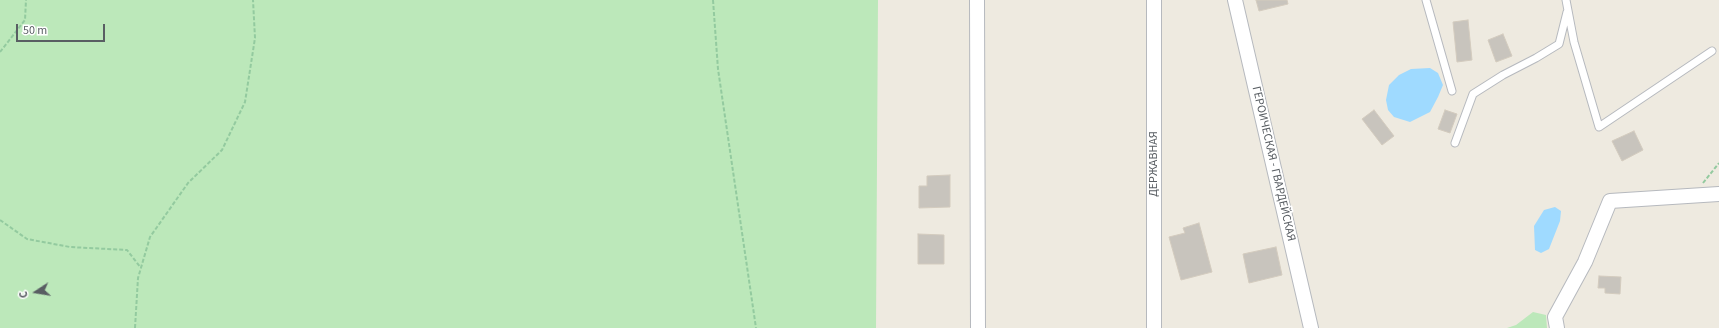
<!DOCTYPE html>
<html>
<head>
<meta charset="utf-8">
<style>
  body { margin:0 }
  #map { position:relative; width:1719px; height:328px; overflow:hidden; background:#eeeae0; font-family:"Source Sans 3",sans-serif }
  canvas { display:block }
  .north { position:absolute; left:16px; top:272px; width:40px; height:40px; -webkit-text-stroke:3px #fff; paint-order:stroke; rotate:258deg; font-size:11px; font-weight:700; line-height:16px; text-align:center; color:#595e63 }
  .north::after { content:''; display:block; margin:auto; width:14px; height:18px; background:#595e63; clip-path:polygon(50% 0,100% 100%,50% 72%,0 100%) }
  .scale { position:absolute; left:16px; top:24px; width:89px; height:18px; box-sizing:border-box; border:2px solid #595e63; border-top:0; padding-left:5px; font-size:12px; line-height:14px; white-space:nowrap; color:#595e63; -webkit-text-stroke:3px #fff; paint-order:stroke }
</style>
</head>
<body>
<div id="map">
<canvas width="1719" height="328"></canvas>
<div class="north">С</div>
<div class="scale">50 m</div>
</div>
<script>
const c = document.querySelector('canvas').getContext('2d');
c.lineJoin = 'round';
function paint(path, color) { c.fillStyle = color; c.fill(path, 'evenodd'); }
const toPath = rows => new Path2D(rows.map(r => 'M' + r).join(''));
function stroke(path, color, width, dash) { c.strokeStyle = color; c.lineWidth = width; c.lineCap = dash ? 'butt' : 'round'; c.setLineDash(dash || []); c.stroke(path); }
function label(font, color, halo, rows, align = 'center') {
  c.font = font + ' "Source Sans 3",sans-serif'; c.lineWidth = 3.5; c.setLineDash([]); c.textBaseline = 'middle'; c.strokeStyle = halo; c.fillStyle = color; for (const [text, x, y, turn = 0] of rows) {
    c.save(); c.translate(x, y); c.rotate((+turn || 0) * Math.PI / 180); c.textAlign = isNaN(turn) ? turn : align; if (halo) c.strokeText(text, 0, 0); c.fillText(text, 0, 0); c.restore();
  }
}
paint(toPath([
  [0,0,878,0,876,328,0,328],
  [1533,312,1546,315,1547,328,1507,328,1516,325]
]), '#bce8ba');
paint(toPath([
  [1430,68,1438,73,1443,85,1438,97,1430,112,1410,122,1394,117,1388,110,1386,100,1389,85,1399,75,1411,69],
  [1555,207,1561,211,1560,221,1549,249,1541,253,1535,250,1534,226,1544,210]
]), '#9fdaff');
const building = toPath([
  [1256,0,1287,0,1288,4,1259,11,1256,0],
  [1468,20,1472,60,1457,62,1453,22,1468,20],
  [1503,34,1512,56,1496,62,1488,40,1503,34],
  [1374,110,1394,136,1382,145,1362,119,1374,110],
  [1445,110,1457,114,1450,133,1438,129,1445,110],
  [1634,131,1643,150,1622,161,1612,141,1634,131],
  [950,175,950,207,919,208,919,186,927,186,927,176,950,175],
  [1199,223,1212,272,1181,280,1169,237,1185,233,1183,228,1199,223],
  [918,234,944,235,944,264,918,264,918,234],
  [1276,247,1282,275,1249,283,1243,254,1276,247],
  [1599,276,1621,277,1620,294,1605,293,1605,288,1598,288,1599,276]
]);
paint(building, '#c8c4bd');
stroke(building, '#d3cbbe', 1);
const service = toPath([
  [1426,0,1452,91],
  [1566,0,1574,42,1599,127,1712,51],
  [1455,143,1473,94,1503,75,1536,58,1559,44,1567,12]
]);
const minor = toPath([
  [977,0,978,328],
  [1154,0,1154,328],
  [1235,0,1311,328],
  [1557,328,1555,317,1585,262,1610,201,1719,194]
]);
stroke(service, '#b6b9be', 9);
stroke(minor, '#b6b9be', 16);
stroke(toPath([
  [713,0,718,69,756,328],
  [0,52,25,20,26,0],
  [1703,183,1719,163],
  [0,220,27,239,70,247,127,250,141,268],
  [135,328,138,278,150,237,188,183,222,150,245,102,255,38,253,0]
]), '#93ca9f', 2, [4, 2]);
stroke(service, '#fff', 7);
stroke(minor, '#fff', 14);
label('12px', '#595e63', '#fff', [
  ["ДЕРЖАВНАЯ",1154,164,-90],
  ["ГЕРОИЧЕСКАЯ - ГВАРДЕЙСКАЯ",1273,164,77]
]);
</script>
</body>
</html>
